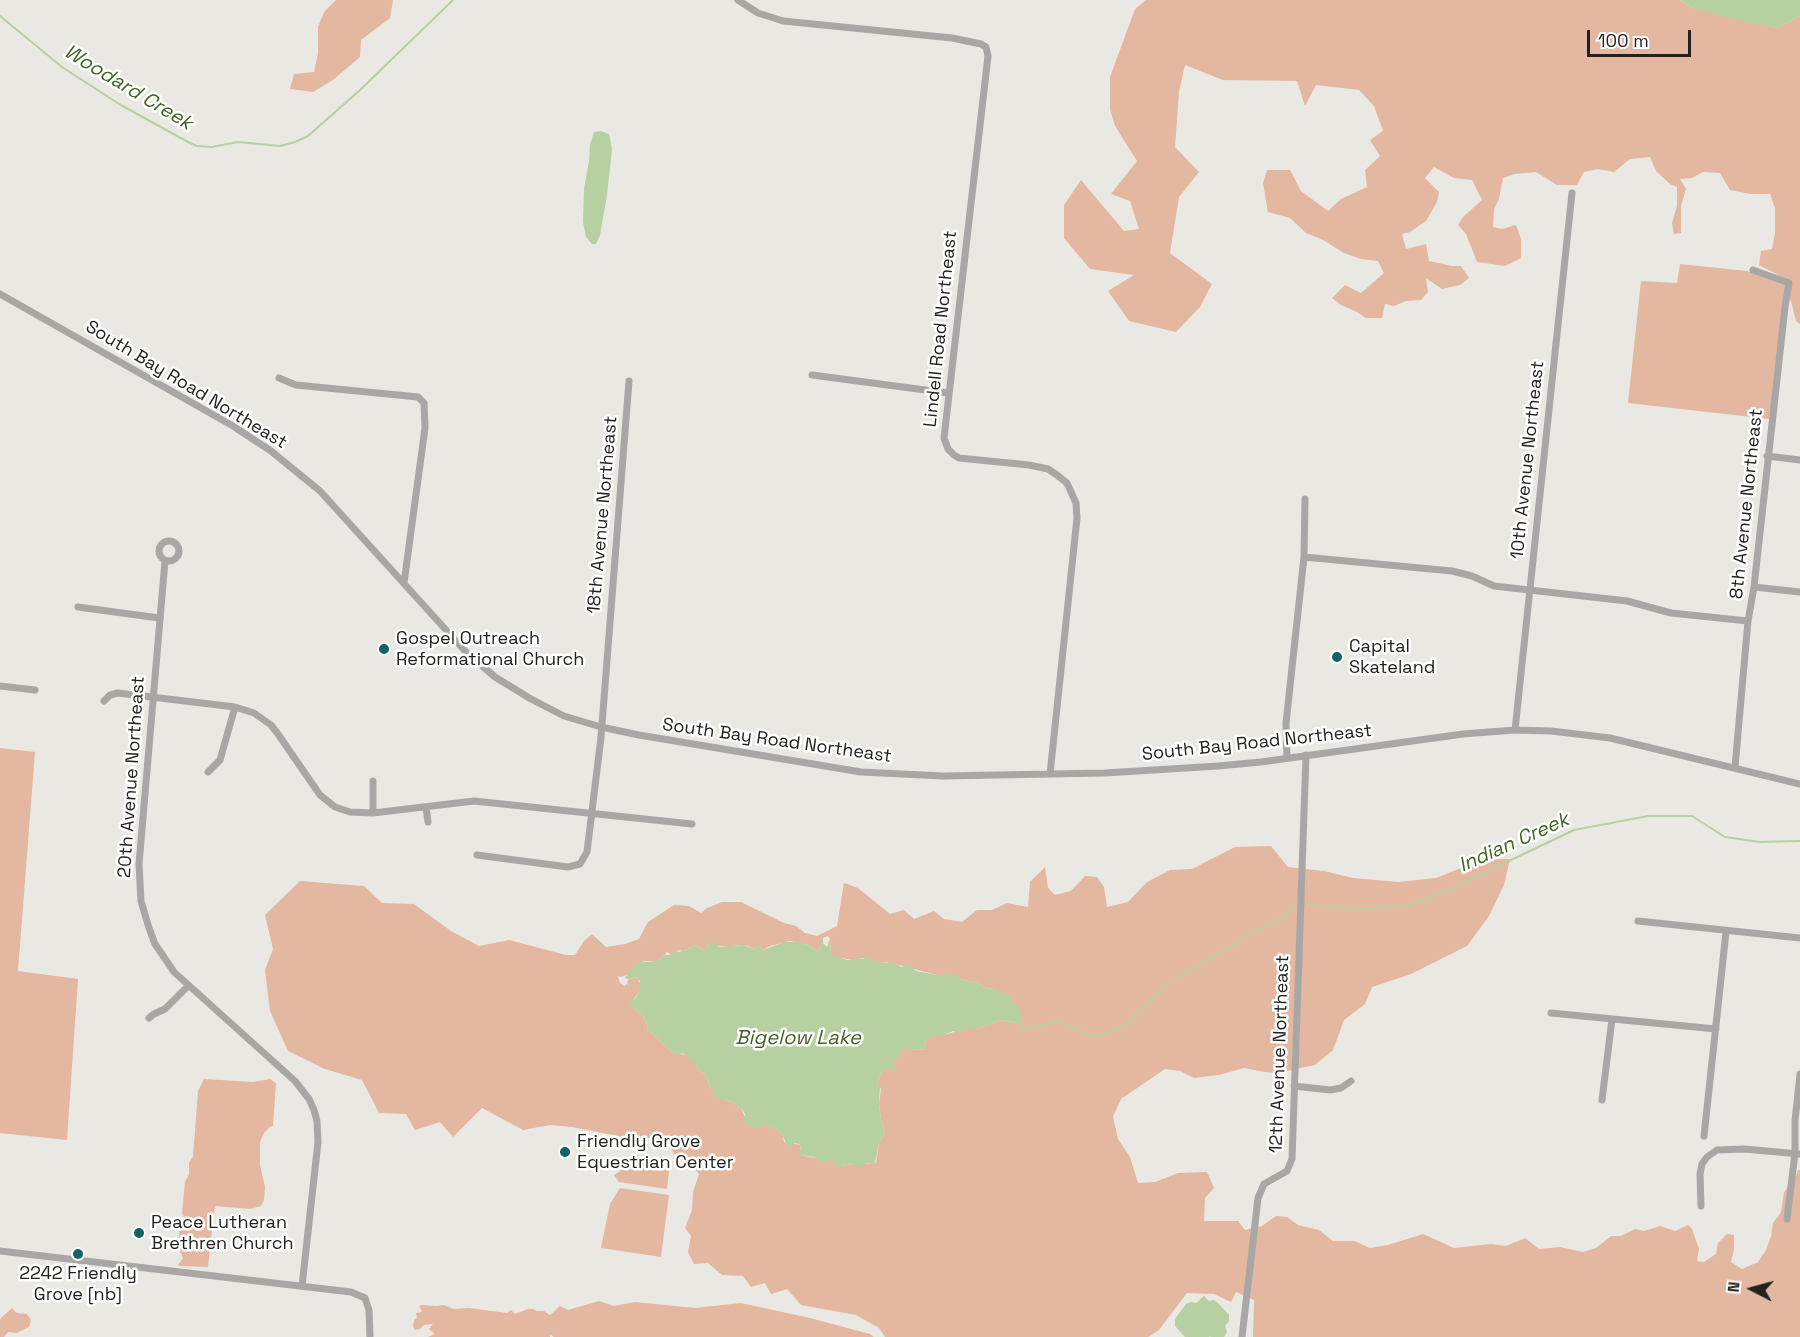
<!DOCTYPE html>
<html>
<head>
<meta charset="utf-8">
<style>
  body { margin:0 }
  #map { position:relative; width:1800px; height:1337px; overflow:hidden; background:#eae8e2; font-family:"Space Grotesk",sans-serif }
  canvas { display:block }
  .north { position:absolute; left:1722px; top:1259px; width:60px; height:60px; -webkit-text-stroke:4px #fff; paint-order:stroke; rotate:276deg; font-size:16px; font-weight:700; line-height:24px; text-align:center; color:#21211e }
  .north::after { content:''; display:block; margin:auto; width:21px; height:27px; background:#21211e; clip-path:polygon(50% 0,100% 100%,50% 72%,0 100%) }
  .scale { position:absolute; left:1587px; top:30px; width:104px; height:27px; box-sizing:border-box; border:3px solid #21211e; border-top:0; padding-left:8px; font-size:18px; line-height:21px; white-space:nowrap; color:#21211e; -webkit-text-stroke:4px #fff; paint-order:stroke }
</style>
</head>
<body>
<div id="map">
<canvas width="1800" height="1337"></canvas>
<div class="north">N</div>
<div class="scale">100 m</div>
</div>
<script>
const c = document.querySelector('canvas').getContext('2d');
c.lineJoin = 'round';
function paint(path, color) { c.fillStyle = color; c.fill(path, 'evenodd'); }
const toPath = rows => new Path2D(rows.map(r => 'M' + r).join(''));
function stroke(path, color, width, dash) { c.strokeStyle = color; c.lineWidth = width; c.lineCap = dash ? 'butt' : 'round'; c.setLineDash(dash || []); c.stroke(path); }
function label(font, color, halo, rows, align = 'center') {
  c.font = font + ' "Space Grotesk",sans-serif'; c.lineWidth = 5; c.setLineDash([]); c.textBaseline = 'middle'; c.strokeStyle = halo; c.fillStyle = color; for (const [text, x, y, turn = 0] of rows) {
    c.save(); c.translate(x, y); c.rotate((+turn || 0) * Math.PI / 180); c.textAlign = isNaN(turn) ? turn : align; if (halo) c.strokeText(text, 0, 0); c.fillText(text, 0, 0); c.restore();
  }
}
paint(toPath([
  [336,0,393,0,390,18,361,40,360,57,333,80,313,92,290,89,294,74,314,72,318,53,318,27,324,12],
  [1146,0,1680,0,1690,7,1777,28,1800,16,1800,324,1796,321,1791,301,1788,295,1769,419,1628,403,1641,281,1677,283,1680,264,1747,271,1771,280,1781,281,1778,275,1759,265,1761,251,1772,249,1775,233,1775,208,1770,194,1751,194,1730,190,1720,173,1703,172,1692,178,1680,179,1686,189,1681,206,1681,233,1674,234,1672,223,1677,206,1677,187,1670,184,1656,171,1650,157,1630,159,1614,172,1598,169,1584,172,1577,185,1557,185,1536,172,1515,174,1503,178,1499,199,1494,209,1493,227,1502,229,1516,225,1521,239,1521,258,1505,266,1477,262,1466,234,1458,225,1463,217,1482,200,1472,180,1454,178,1434,167,1425,178,1439,192,1437,202,1426,221,1410,232,1402,234,1406,249,1426,244,1429,261,1452,266,1461,266,1469,278,1460,285,1442,289,1426,278,1428,292,1421,300,1406,301,1394,306,1385,304,1382,318,1366,318,1357,312,1341,305,1332,298,1345,285,1361,293,1384,273,1378,261,1361,259,1344,253,1323,240,1306,233,1290,218,1268,212,1263,183,1267,170,1290,170,1301,191,1328,211,1341,199,1367,187,1365,170,1380,156,1370,140,1383,131,1374,106,1359,90,1316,85,1305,106,1297,81,1223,80,1185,65,1179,92,1175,147,1199,172,1179,197,1170,253,1212,284,1200,307,1176,332,1129,321,1108,291,1134,275,1090,269,1064,238,1064,205,1081,180,1124,231,1139,229,1130,201,1111,194,1137,161,1115,126,1110,109,1110,77,1135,9],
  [0,748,35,752,18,971,78,979,67,1140,0,1133],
  [1271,846,1288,867,1324,871,1353,878,1398,882,1436,878,1476,862,1499,859,1510,859,1504,885,1489,916,1467,946,1411,974,1372,987,1365,1004,1344,1020,1333,1050,1315,1065,1277,1073,1265,1072,1244,1068,1219,1075,1194,1078,1180,1071,1165,1069,1121,1099,1113,1117,1118,1139,1130,1157,1138,1183,1155,1182,1178,1173,1207,1172,1214,1188,1205,1198,1204,1221,1238,1221,1245,1230,1262,1226,1276,1216,1287,1217,1298,1225,1319,1230,1333,1241,1354,1241,1370,1248,1388,1245,1423,1234,1454,1248,1491,1244,1506,1246,1525,1238,1539,1249,1560,1247,1583,1252,1596,1248,1611,1236,1621,1236,1635,1229,1644,1231,1660,1226,1675,1231,1688,1225,1692,1229,1699,1249,1697,1261,1704,1262,1716,1254,1718,1243,1727,1234,1734,1235,1734,1249,1731,1262,1742,1269,1758,1262,1766,1250,1771,1236,1773,1223,1781,1212,1784,1192,1795,1179,1798,1170,1800,1170,1800,1337,1253,1337,1254,1300,1236,1292,1231,1302,1214,1294,1187,1293,1159,1330,1148,1337,885,1337,879,1328,856,1315,801,1305,787,1289,771,1294,765,1283,751,1287,743,1276,722,1275,708,1263,694,1264,688,1252,691,1236,685,1228,692,1210,693,1192,699,1174,694,1168,685,1166,680,1157,674,1154,667,1141,662,1138,628,1138,572,1127,550,1125,523,1130,482,1108,453,1137,440,1122,415,1130,406,1114,379,1113,362,1080,325,1069,288,1051,270,1011,265,970,273,949,265,915,300,881,364,886,382,903,414,904,451,931,479,946,509,940,566,955,575,955,584,941,592,934,606,947,625,944,639,939,648,922,674,905,689,906,701,913,707,908,722,902,741,902,784,923,796,926,805,933,817,936,837,926,844,883,858,888,890,914,904,910,914,919,934,911,944,919,962,922,977,910,992,910,1007,903,1028,907,1030,882,1045,867,1048,888,1055,895,1071,891,1085,876,1097,877,1104,887,1107,907,1128,902,1147,882,1170,870,1192,869,1235,847],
  [828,936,830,939,831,954,836,957,853,960,863,958,881,963,887,962,937,975,953,975,963,980,975,982,986,988,995,989,1016,1023,1001,1020,977,1029,964,1029,944,1035,934,1035,926,1041,924,1045,926,1049,913,1050,906,1047,902,1050,882,1072,877,1083,881,1089,879,1104,881,1121,885,1132,879,1143,876,1163,853,1164,842,1166,832,1161,800,1155,801,1145,784,1142,783,1136,778,1130,745,1117,741,1108,732,1102,722,1099,710,1087,705,1074,698,1070,697,1066,687,1055,673,1053,647,1029,648,1026,643,1016,630,1005,639,992,641,985,638,979,636,977,629,979,627,982,628,985,626,984,625,986,620,983,618,977,618,976,620,977,628,975,638,963,645,961,655,962,665,955,666,953,668,952,671,955,679,950,683,951,696,945,703,950,707,949,709,945,728,947,738,945,747,946,755,949,758,945,763,950,770,946,790,941,808,945,817,951,820,949,823,938],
  [204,1079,253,1082,270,1079,276,1083,273,1126,270,1127,264,1133,260,1142,260,1165,265,1187,264,1200,261,1206,250,1209,215,1206,208,1267,180,1266,178,1265,183,1258,178,1245,180,1225,185,1220,182,1213,185,1182,189,1174,189,1163,193,1156,198,1091],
  [639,1158,670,1163,667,1189,619,1182,614,1175],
  [620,1188,669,1195,661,1257,601,1248,610,1204],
  [599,1301,614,1306,635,1302,695,1308,741,1303,810,1318,870,1334,874,1337,554,1337,550,1334,550,1337,428,1337,435,1334,429,1329,433,1324,424,1325,420,1329,415,1330,413,1326,414,1320,417,1318,416,1313,422,1312,419,1306,422,1305,436,1306,444,1305,454,1309,469,1308,507,1313,511,1310,515,1314,528,1309,533,1309,537,1311,544,1311,550,1315,560,1306,568,1310],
  [12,1308,17,1313,27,1314,31,1320,29,1327,17,1333,8,1332,4,1337,0,1337,0,1319]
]), '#e4b7a0');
paint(toPath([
  [1680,0,1800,0,1800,16,1777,28,1736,20,1690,7],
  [601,131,609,134,612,149,607,195,600,235,596,244,592,244,586,237,583,222,584,189,589,161,590,144,594,132],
  [823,938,823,943,827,947,830,939,831,954,847,960,868,958,881,963,891,962,902,967,909,965,916,971,937,975,953,974,963,980,975,982,986,988,995,989,1011,996,1013,1003,1020,1009,1022,1019,1016,1023,1001,1020,977,1029,964,1029,960,1033,953,1031,944,1035,934,1036,926,1041,924,1045,927,1049,913,1050,906,1048,902,1050,900,1057,894,1059,895,1070,887,1069,882,1072,877,1083,880,1086,879,1104,881,1121,885,1132,879,1143,875,1163,866,1163,860,1167,853,1164,842,1166,838,1169,832,1161,821,1162,814,1157,800,1155,799,1152,801,1149,801,1145,795,1143,790,1147,787,1146,783,1136,778,1130,762,1124,762,1129,746,1125,744,1121,745,1114,741,1108,732,1102,714,1097,714,1092,710,1087,705,1074,698,1070,697,1066,694,1064,687,1055,681,1053,679,1056,673,1053,647,1029,648,1026,643,1016,630,1005,630,1001,635,999,639,992,640,981,636,977,629,979,626,979,625,977,628,975,628,971,633,969,634,965,639,962,655,962,665,955,671,955,675,952,683,951,696,945,703,950,707,948,713,941,716,945,720,947,742,945,755,949,758,944,763,950,784,942,796,942,808,945,817,951,820,949],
  [1204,1296,1209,1301,1214,1300,1218,1303,1229,1315,1229,1321,1225,1326,1227,1332,1224,1337,1211,1337,1210,1336,1209,1337,1185,1337,1175,1326,1175,1319,1186,1304,1191,1302,1196,1303]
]), '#b6d0a2');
stroke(toPath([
  [0,16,62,67,119,104,188,142,197,146,212,147,238,142,280,146,295,142,308,136,359,91,453,0],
  [1308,905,1359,909,1405,906,1446,891,1574,830,1648,816,1692,816,1725,837,1760,842,1800,841],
  [1019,1022,1023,1028,1028,1028,1058,1021,1095,1037,1123,1027,1167,984,1258,930,1287,915,1294,905]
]), '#b6d0a2', 2);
stroke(toPath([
  [738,0,758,13,783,21,952,38,981,44,986,47,988,56,944,438,948,449,954,455,959,458,1029,465,1048,469,1057,475,1067,483,1076,503,1077,518,1050,774],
  [0,294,233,426,271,451,320,491,466,652,495,677,531,699,564,716,601,727,639,735,861,772,943,776,1105,773,1218,766,1261,762,1463,734,1515,730,1551,731,1610,738,1800,784],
  [812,375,948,393],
  [279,378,296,385,418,397,424,403,425,428,404,583],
  [1767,456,1800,460],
  '159 551a10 10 0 1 1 20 0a10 10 0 1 1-20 0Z',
  [1304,557,1452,571,1472,576,1494,586,1627,601,1671,613,1748,621],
  [165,561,139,864,141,901,149,928,155,944,174,972,295,1081,309,1099,314,1110,317,1121,318,1142,302,1286],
  [1754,587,1800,592],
  [78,607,159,618],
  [0,686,35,690],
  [104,701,110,695,118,693,235,707,254,713,271,725,278,734,320,795,335,807,350,812,373,813,474,801,692,824],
  [1515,730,1572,193],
  [1287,758,1286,723,1304,557,1305,499],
  [1735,767,1748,621,1754,587,1785,307,1789,283,1753,270],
  [208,772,220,760,235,707],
  [373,781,373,813],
  [426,807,428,822],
  [477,855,568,867,580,864,587,852,601,737,629,381],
  [1638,921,1800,938],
  [1551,1013,1716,1029],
  [149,1018,154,1014,165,1009,188,986],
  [1294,1086,1330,1090,1341,1088,1351,1081],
  [1602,1100,1612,1019],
  [1704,1136,1726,932],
  [1701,1206,1700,1174,1702,1164,1707,1157,1717,1150,1744,1149,1800,1154],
  [1787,1219,1795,1153,1795,1121,1800,1074],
  [0,1251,351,1292,365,1298,369,1310,370,1337],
  [1242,1337,1258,1198,1264,1184,1287,1171,1292,1159,1306,755]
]), '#a9a7a5', 7);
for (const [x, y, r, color] of [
  [384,649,6,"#126262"],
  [1337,657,6,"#126262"],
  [565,1152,6,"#126262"],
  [139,1233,6,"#126262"],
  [78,1254,6,"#126262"]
]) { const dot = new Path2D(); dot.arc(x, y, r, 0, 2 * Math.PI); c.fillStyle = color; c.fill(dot); stroke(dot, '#fff', 2); }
label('18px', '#21211e', '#fff', [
  ["Lindell Road Northeast",941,329,-84],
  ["South Bay Road Northeast",186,385,31],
  ["10th Avenue Northeast",1528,460,-84],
  ["8th Avenue Northeast",1747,504,-84],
  ["18th Avenue Northeast",603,515,-85],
  ["South Bay Road Northeast",777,741,8],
  ["South Bay Road Northeast",1257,743,-6],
  ["20th Avenue Northeast",132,777,-86],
  ["12th Avenue Northeast",1280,1054,-88]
]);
label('18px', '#21211e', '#fff', [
  ["Gospel Outreach",396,639],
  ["Reformational Church",396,660],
  ["Capital",1349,647],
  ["Skateland",1349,668],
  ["Friendly Grove",577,1142],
  ["Equestrian Center",577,1163],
  ["Peace Lutheran",151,1223],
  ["Brethren Church",151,1244],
  ["2242 Friendly",78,1274,"center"],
  ["Grove [nb]",78,1295,"center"]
], 'left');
label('italic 20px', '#436324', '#fff', [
  ["Woodard Creek",128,88,31],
  ["Indian Creek",1514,843,-24],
  ["Bigelow Lake",798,1039]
]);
</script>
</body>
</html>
